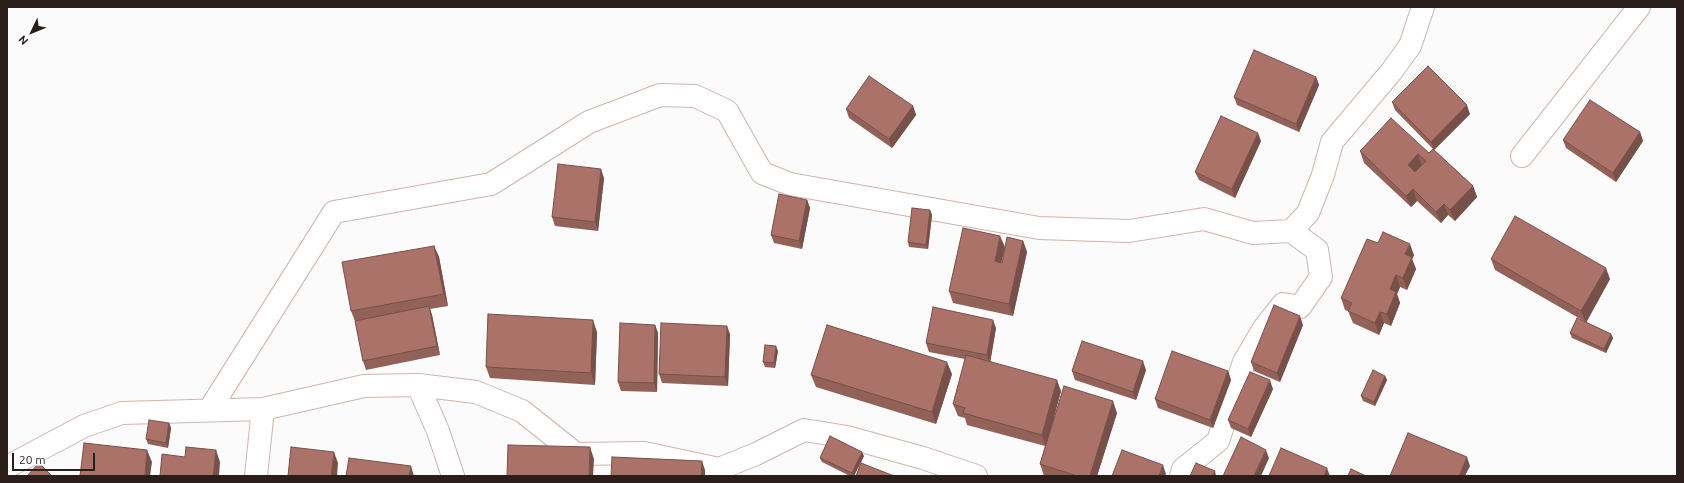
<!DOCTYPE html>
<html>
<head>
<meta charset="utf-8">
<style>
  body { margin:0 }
  #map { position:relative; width:1684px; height:483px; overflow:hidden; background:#fbfbfb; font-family:Ubuntu,sans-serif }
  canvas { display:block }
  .frame { position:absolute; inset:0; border:8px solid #291e19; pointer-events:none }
  .north { position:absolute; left:12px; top:12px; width:40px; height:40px; -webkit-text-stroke:3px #fff; paint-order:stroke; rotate:227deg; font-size:11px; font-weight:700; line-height:16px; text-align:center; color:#291e19 }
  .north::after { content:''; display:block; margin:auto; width:14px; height:18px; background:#291e19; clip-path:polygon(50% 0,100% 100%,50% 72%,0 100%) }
  .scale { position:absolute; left:12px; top:453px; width:83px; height:18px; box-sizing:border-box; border:2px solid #291e19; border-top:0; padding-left:5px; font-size:12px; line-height:14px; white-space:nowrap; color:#291e19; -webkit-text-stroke:3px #fff; paint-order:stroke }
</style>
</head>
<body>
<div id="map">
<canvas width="1684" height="483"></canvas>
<div class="frame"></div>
<div class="north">N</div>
<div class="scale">20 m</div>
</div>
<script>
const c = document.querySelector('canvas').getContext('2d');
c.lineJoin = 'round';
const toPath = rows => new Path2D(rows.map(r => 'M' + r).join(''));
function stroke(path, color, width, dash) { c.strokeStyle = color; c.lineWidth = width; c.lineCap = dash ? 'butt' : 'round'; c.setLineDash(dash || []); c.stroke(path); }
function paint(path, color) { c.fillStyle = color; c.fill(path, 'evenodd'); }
const minor = toPath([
  [1522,156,1639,7],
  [418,385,438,431,453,476],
  [210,409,334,212,491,184,589,122,660,95,695,96,727,111,762,173,790,184,1039,228,1129,231,1204,219,1253,233,1291,231],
  [7,467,84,426,122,413,263,409,364,386,418,385,476,392,522,411,576,454,644,453,719,469,756,454,804,430,847,437,923,458,976,476],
  [256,476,263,409],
  [1181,476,1183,469,1218,441,1244,362,1264,328,1283,304,1300,307,1321,277,1317,250,1291,231,1308,213,1323,175,1332,142,1391,72,1410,46,1423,7]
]);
stroke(minor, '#d3b4a8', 24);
stroke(minor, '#fff', 22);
paint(toPath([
  [1316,77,1319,85,1299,132,1237,105,1234,97],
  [1392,102,1470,114,1434,150,1473,186,1477,197,1455,221,1448,215,1441,223,1417,201,1411,207,1364,163,1360,151,1429,153,1433,149,1395,110],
  [913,106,916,115,892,148,849,118,846,109],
  [1640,132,1643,141,1616,182,1566,148,1563,140],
  [1261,141,1235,198,1199,180,1195,172],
  [604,178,598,231,555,226,552,217],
  [807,200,810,208,802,249,774,243,771,235],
  [930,210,932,215,928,249,909,247,908,242],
  [1023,241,1027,252,1013,316,953,303,949,291,1005,247,1001,262,1002,263],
  [1378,243,1414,255,1412,259,1416,269,1407,290,1400,287,1397,294,1400,303,1391,326,1384,323,1379,335,1353,323,1348,311,1345,310,1341,298],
  [434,246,439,257,448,306,430,309,432,315,440,355,366,370,363,361,355,321,351,311],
  [1491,259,1610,279,1586,322,1611,334,1613,338,1606,353,1572,338,1570,333,1584,321,1495,270],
  [655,325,658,333,657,392,621,391,618,382],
  [1303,325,1280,382,1254,371,1251,362],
  [996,328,990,361,1061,391,1054,417,1117,413,1097,476,1044,476,1040,464,1045,446,967,425,965,418,958,416,953,404,965,359,929,352,926,343],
  [597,332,595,385,490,378,486,367],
  [730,334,728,386,662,383,659,374],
  [778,351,775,368,765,367,763,362],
  [1146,370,1136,400,1075,380,1072,371],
  [1228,371,1231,380,1213,428,1158,408,1155,399],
  [952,374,936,424,816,387,811,375],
  [1385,376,1387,380,1375,406,1363,401,1361,396],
  [1273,389,1251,437,1231,428,1228,420],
  [169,423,171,428,168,448,148,444,146,439],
  [864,456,854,476,850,476,822,462,820,458]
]), '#926259');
paint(toPath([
  [1316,77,1319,85,1299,132,1296,124],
  [1467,105,1470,114,1434,150,1431,142],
  [913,106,916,115,892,148,889,139],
  [1640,132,1643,141,1616,182,1613,173],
  [1258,133,1261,141,1235,198,1232,189],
  [1418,154,1422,166,1412,177,1408,165],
  [601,169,604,178,598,231,595,222],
  [1473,186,1477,197,1455,221,1450,210],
  [1413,189,1417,201,1411,207,1406,196],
  [807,200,810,208,802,249,799,241],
  [1444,204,1448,215,1441,223,1436,212],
  [930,210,932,215,928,249,926,245],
  [1000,236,1005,247,999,273,995,261],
  [1023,241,1027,252,1013,316,1009,304],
  [1410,244,1414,255,1412,259,1416,269,1407,290,1403,278,1405,254],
  [434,246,439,257,448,306,444,294],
  [1606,268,1610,279,1586,323,1581,311],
  [1396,275,1400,287,1397,294,1400,303,1391,326,1387,314,1390,289],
  [429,306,432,315,440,355,437,346],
  [1380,312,1384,323,1379,335,1375,323],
  [1300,316,1303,325,1280,382,1277,373],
  [593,320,597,332,595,385,591,373],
  [993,320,996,328,990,364,987,355],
  [655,325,658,333,657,392,654,383],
  [727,326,730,334,728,386,725,377],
  [1611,334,1613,338,1606,353,1604,349],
  [776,346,778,351,775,368,774,363],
  [1143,361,1146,370,1136,400,1133,392],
  [947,362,952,374,936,424,932,412],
  [1228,371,1231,380,1213,428,1210,420],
  [1385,376,1387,380,1375,406,1374,402],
  [1057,380,1061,391,1046,446,1042,435],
  [1270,380,1273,389,1251,437,1248,429],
  [1113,401,1117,413,1097,476,1090,476],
  [169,423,171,428,168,448,166,443],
  [590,447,594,459,593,476,589,476],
  [147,450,152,462,150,476,145,476],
  [216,450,220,462,219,476,213,476],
  [1266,450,1269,458,1261,476,1254,476],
  [334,452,338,463,337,476,331,476],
  [862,452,864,456,854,476,853,476,852,473],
  [1467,457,1470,466,1465,476,1459,476],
  [702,461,705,470,705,476,701,476],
  [1163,465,1166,474,1165,476,1159,476],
  [411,466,414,476,409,476],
  [1327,468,1330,476,1324,476],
  [1215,471,1216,476,1212,476]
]), '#775049');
const building = toPath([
  [1254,50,1316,77,1296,124,1234,97,1254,50],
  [1428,66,1467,105,1431,142,1392,102,1428,66],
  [869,76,913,106,889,139,846,109,869,76],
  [1590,100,1640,132,1613,173,1563,140,1590,100],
  [1221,116,1258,133,1232,189,1195,172,1221,116],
  [1391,118,1429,153,1433,149,1473,186,1450,210,1444,204,1436,212,1413,189,1406,196,1360,151,1391,118],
  [1418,154,1426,161,1415,172,1408,165,1418,154],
  [558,164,601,169,595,222,552,217,558,164],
  [779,194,807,200,799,241,771,235,779,194],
  [912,208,930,210,926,245,908,242,912,208],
  [1515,216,1606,268,1581,311,1491,259,1515,216],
  [963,228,1000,236,995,261,1002,263,1007,237,1023,241,1009,304,949,291,963,228],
  [1383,232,1410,244,1405,254,1412,257,1403,278,1396,275,1390,289,1396,292,1387,314,1380,312,1375,323,1348,311,1352,303,1341,298,1367,239,1378,243,1383,232],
  [434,246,444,294,351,311,342,262,434,246],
  [1274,305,1300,316,1277,373,1251,362,1274,305],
  [429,306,437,346,363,361,355,321,429,306],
  [933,307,993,320,987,355,926,343,933,307],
  [488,314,593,320,591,373,486,367,488,314],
  [1577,318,1611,334,1604,349,1570,333,1577,318],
  [620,323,655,325,654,383,618,382,620,323],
  [661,323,727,326,725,377,659,374,661,323],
  [827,325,947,362,932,412,811,375,827,325],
  [1082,341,1143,361,1133,392,1072,371,1082,341],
  [765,345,776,346,774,363,763,362,765,345],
  [1172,351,1228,371,1210,420,1155,399,1172,351],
  [966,355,1057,380,1042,435,963,413,965,408,953,404,966,355],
  [1373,370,1385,376,1374,402,1361,396,1373,370],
  [1250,372,1270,380,1248,429,1228,420,1250,372],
  [1064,386,1113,401,1090,476,1077,476,1040,464,1064,386],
  [149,420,169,423,166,443,146,439,149,420],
  [1408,433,1467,457,1459,476,1390,476,1408,433],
  [830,436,862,452,852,473,820,458,830,436],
  [1241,437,1266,450,1254,476,1223,476,1241,437],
  [84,443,147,450,145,476,80,476,84,443],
  [508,445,590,447,589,476,507,476,508,445],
  [186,447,216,450,213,476,160,476,162,454,185,457,186,447],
  [291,447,334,452,331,476,288,476,291,447],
  [1281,448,1327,468,1324,476,1269,476,1281,448],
  [1122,450,1163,465,1159,476,1112,476,1122,450],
  [612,457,702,461,701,476,611,476,612,457],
  [349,458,411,466,409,476,346,476,349,458],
  [39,463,52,476,27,476,39,463],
  [861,463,894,476,856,476,861,463],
  [1196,463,1215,471,1212,476,1190,476,1196,463],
  [1351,469,1366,476,1348,476,1351,469]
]);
paint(building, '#aa7268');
stroke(building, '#775049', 1);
</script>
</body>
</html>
